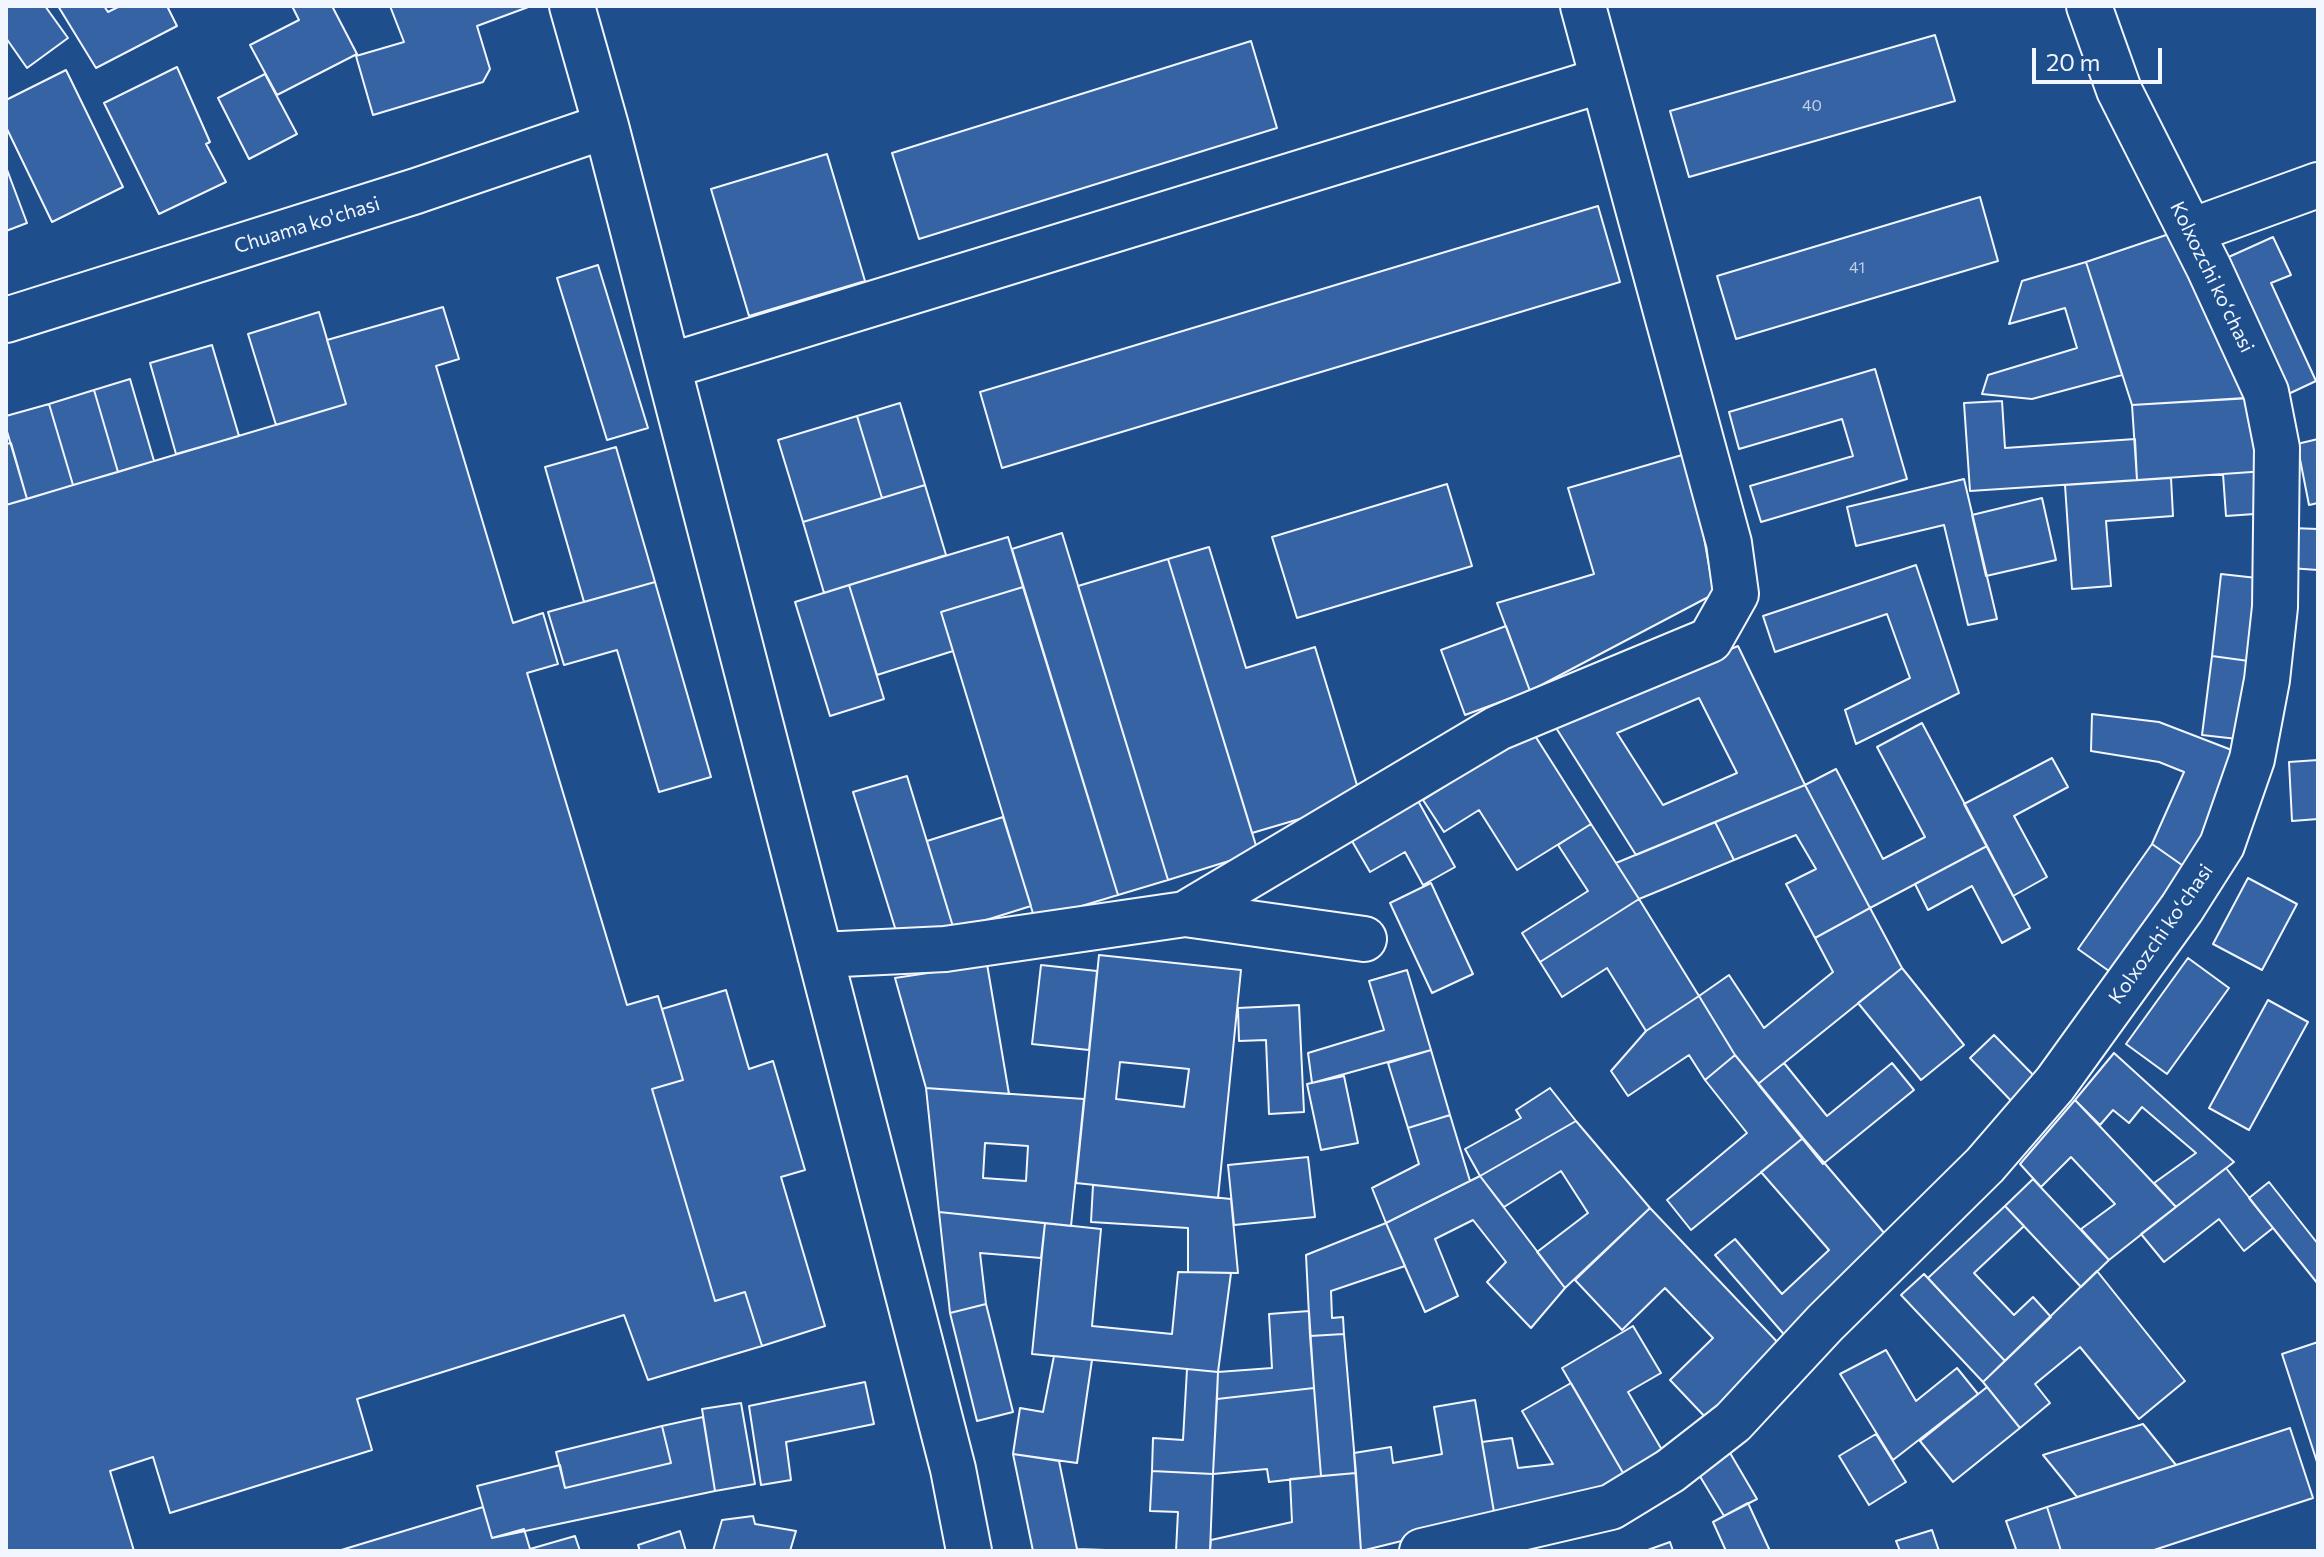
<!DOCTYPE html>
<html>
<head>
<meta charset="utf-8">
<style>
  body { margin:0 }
  #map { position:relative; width:2324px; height:1557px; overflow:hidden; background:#1f4e8c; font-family:Commissioner,sans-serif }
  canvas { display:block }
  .frame { position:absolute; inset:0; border:8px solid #f2f6ff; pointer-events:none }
  .scale { position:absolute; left:2032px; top:48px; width:130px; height:36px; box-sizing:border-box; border:4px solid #f2f6ff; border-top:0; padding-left:10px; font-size:24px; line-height:28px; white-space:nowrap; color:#f2f6ff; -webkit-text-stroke:6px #1f4e8c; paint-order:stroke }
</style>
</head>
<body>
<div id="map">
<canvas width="2324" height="1557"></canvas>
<div class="frame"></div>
<div class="scale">20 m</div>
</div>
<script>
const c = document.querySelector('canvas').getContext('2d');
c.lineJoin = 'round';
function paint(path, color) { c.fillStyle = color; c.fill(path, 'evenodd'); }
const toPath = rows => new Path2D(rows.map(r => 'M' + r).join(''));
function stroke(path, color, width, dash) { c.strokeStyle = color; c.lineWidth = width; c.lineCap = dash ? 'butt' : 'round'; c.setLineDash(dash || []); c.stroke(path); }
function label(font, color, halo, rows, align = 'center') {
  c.font = font + ' Commissioner,sans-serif'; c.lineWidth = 6; c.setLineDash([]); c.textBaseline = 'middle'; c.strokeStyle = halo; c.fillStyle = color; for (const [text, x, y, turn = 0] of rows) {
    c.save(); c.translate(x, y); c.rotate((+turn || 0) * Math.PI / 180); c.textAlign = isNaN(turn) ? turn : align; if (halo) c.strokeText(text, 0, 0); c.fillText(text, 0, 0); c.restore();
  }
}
const building = toPath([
  [6,6,45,6,68,38,27,68,6,38,6,6],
  [58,6,104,6,108,12,120,6,167,6,177,26,96,68,58,6],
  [292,6,332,6,357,54,277,95,250,45,299,20,292,6],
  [390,6,531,6,477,26,490,69,483,82,373,115,356,56,404,42,390,6],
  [1935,35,1955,101,1689,177,1670,111,1935,35],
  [1251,41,1277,128,919,239,892,153,1251,41],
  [177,67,210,142,206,144,226,182,159,214,104,103,177,67],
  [66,70,123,187,52,222,6,127,6,100,66,70],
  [265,74,297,134,249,159,218,98,265,74],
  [827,154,865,281,749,316,711,189,827,154],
  [6,167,27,223,6,231,6,167],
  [1980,197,1998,261,1736,339,1717,276,1980,197],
  [1598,206,1620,282,1002,468,980,392,1598,206],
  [2178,231,2252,398,2132,405,2086,262,2178,231],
  [2273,237,2291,275,2271,283,2316,381,2284,396,2222,260,2273,237],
  [2086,262,2122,375,2032,399,1982,394,1988,375,2077,348,2065,308,2009,324,2022,281,2086,262],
  [598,265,648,428,607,440,557,278,598,265],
  [443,307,459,359,436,366,513,623,543,613,558,664,527,673,627,1005,658,996,683,1080,652,1089,715,1301,745,1292,762,1346,648,1380,624,1315,357,1399,372,1450,170,1513,153,1457,110,1471,134,1551,6,1551,6,505,346,404,327,340,443,307],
  [319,312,346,404,276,425,248,334,319,312],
  [212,345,239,436,176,454,150,363,212,345],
  [1875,369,1907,479,1761,522,1750,486,1853,456,1842,419,1739,449,1729,412,1875,369],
  [130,379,154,461,118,472,94,390,130,379],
  [94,390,118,472,73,485,49,404,94,390],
  [2261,397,2266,471,2137,480,2132,405,2261,397],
  [2002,401,2005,448,2135,439,2137,480,1970,491,1964,403,2002,401],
  [900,403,925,485,882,498,857,416,900,403],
  [49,404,73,485,27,499,6,428,6,416,49,404],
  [857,416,882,498,803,522,778,440,857,416],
  [2318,439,2318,503,2309,505,2297,444,2318,439],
  [11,443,27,499,6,505,6,444,11,443],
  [616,447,655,582,584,602,545,467,616,447],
  [1689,453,1714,594,1530,691,1497,603,1594,574,1568,488,1689,453],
  [2266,471,2269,513,2226,516,2223,474,2266,471],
  [2171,478,2173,516,2106,521,2111,586,2072,589,2065,485,2171,478],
  [1964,479,1997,619,1968,625,1944,525,1856,546,1847,507,1964,479],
  [1447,484,1472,566,1297,618,1272,537,1447,484],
  [925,485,946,555,824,593,803,522,925,485],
  [2042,498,2056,560,1986,576,1972,515,2042,498],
  [2291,528,2318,529,2318,570,2289,568,2291,528],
  [1062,533,1168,880,1118,895,1012,549,1062,533],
  [1008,537,1023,587,941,612,953,651,877,675,849,585,1008,537],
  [1209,547,1246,668,1315,647,1357,785,1330,810,1252,833,1168,559,1209,547],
  [1168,559,1258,852,1168,880,1078,586,1168,559],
  [1916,565,1959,693,1856,744,1845,710,1910,678,1887,614,1775,652,1763,616,1916,565],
  [2221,574,2266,579,2256,662,2212,656,2221,574],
  [655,582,711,777,659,792,617,650,564,665,548,612,655,582],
  [849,585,884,699,830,716,795,602,849,585],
  [1023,587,1118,895,1035,920,941,612,1023,587],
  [1506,626,1530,691,1465,715,1441,650,1506,626],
  [1738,646,1805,785,1636,855,1553,723,1738,646],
  [1699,698,1737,773,1663,805,1617,733,1699,698],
  [2212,656,2256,662,2246,740,2202,735,2212,656],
  [2092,714,2159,722,2242,754,2189,870,2152,844,2184,772,2159,762,2091,751,2092,714],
  [1922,723,1987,846,1870,908,1805,785,1836,769,1883,859,1925,837,1877,747,1922,723],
  [1532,731,1591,824,1517,870,1479,810,1444,832,1423,800,1532,731],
  [2052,758,2068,787,2014,816,2047,877,2013,896,1964,804,2052,758],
  [2318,760,2318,819,2292,821,2289,762,2318,760],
  [907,776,954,930,896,931,853,792,907,776],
  [1805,785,1870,908,1815,938,1786,884,1816,869,1796,835,1734,860,1715,822,1805,785],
  [1417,799,1455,867,1423,885,1405,852,1370,872,1349,836,1417,799],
  [1003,817,1031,906,954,930,927,841,1003,817],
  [1715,822,1734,860,1639,899,1616,863,1715,822],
  [1591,824,1639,899,1540,962,1522,933,1588,891,1558,845,1591,824],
  [2152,844,2189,870,2116,976,2078,949,2152,844],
  [1987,846,2030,928,2002,943,1972,886,1928,910,1915,884,1987,846],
  [2248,878,2297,904,2262,970,2213,944,2248,878],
  [1431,883,1473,974,1432,993,1390,903,1431,883],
  [1639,899,1699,996,1646,1031,1607,968,1562,997,1540,962,1639,899],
  [1870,908,1902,968,1758,1084,1735,1055,1699,996,1729,975,1764,1028,1833,972,1815,938,1870,908],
  [1099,955,1241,970,1218,1198,1076,1183,1099,955],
  [1120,1062,1189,1069,1184,1107,1116,1099,1120,1062],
  [2188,958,2229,988,2167,1074,2126,1044,2188,958],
  [987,964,1009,1094,926,1088,895,978,987,964],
  [1041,965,1097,971,1089,1050,1032,1044,1041,965],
  [1902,968,1964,1045,1921,1080,1858,1003,1902,968],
  [1407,970,1431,1050,1312,1083,1308,1053,1384,1030,1369,981,1407,970],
  [726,990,749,1069,773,1061,805,1170,781,1177,825,1326,762,1346,745,1292,715,1301,652,1089,683,1080,662,1009,726,990],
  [1699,996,1735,1055,1705,1080,1689,1055,1628,1096,1611,1071,1646,1031,1699,996],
  [2268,1000,2308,1022,2249,1130,2209,1108,2268,1000],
  [1299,1005,1304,1112,1269,1114,1266,1040,1239,1041,1238,1008,1299,1005],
  [1994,1035,2043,1085,2018,1108,1970,1058,1994,1035],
  [1431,1050,1450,1115,1408,1128,1388,1063,1431,1050],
  [2114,1053,2234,1162,2176,1207,2154,1183,2196,1153,2142,1107,2129,1123,2113,1110,2100,1125,2075,1100,2114,1053],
  [1735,1055,1803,1138,1691,1230,1667,1200,1747,1133,1705,1080,1735,1055],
  [1784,1063,1827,1116,1892,1063,1914,1090,1823,1164,1758,1084,1784,1063],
  [1344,1076,1358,1143,1321,1150,1307,1084,1344,1076],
  [926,1088,1084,1099,1071,1226,939,1212,926,1088],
  [985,1143,1028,1146,1026,1181,983,1178,985,1143],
  [1550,1088,1576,1121,1480,1176,1465,1149,1521,1118,1516,1110,1550,1088],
  [2075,1100,2176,1207,2109,1260,2081,1229,2115,1204,2071,1157,2041,1187,2020,1164,2075,1100],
  [1450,1115,1470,1181,1386,1223,1372,1188,1419,1164,1408,1128,1450,1115],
  [1576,1121,1650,1208,1565,1288,1537,1252,1588,1213,1561,1171,1504,1207,1480,1176,1576,1121],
  [1803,1138,1891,1241,1788,1339,1715,1255,1735,1239,1782,1294,1829,1250,1761,1172,1803,1138],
  [1308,1157,1315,1217,1234,1225,1228,1165,1308,1157],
  [2226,1168,2273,1228,2244,1251,2219,1219,2164,1262,2141,1234,2226,1168],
  [1480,1176,1565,1288,1531,1328,1487,1282,1506,1262,1473,1220,1435,1239,1458,1296,1425,1312,1386,1223,1480,1176],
  [2033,1179,2109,1260,2081,1287,2005,1206,2033,1179],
  [2269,1182,2318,1244,2318,1284,2249,1198,2269,1182],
  [1093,1185,1231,1199,1238,1273,1188,1272,1188,1228,1091,1222,1093,1185],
  [2005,1206,2024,1226,1974,1273,2014,1315,2033,1297,2051,1317,2005,1361,1928,1278,2005,1206],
  [1650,1208,1783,1348,1708,1420,1670,1380,1713,1338,1665,1288,1622,1330,1575,1280,1650,1208],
  [939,1212,1045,1223,1041,1258,980,1253,986,1304,950,1313,939,1212],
  [1045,1223,1101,1229,1092,1326,1172,1334,1178,1272,1231,1273,1218,1372,1032,1354,1045,1223],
  [1386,1223,1405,1266,1331,1291,1332,1318,1343,1317,1344,1334,1310,1336,1306,1255,1386,1223],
  [2097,1271,2185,1381,2139,1419,2080,1347,2035,1384,2050,1403,2020,1428,1983,1382,2097,1271],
  [1924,1274,2005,1361,1983,1382,1901,1295,1924,1274],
  [986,1304,1013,1412,977,1421,950,1313,986,1304],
  [1309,1311,1314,1388,1217,1399,1218,1372,1272,1368,1269,1314,1309,1311],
  [1633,1326,1661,1373,1628,1392,1665,1455,1626,1478,1562,1368,1633,1326],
  [1344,1334,1356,1473,1321,1476,1310,1336,1344,1334],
  [2318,1342,2318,1465,2282,1354,2318,1342],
  [1886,1350,1916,1401,1957,1368,1978,1394,1893,1460,1840,1374,1886,1350],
  [1054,1356,1092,1360,1077,1463,1013,1454,1020,1408,1043,1412,1054,1356],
  [1187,1369,1218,1372,1213,1474,1152,1471,1153,1438,1183,1440,1187,1369],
  [865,1382,874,1424,786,1442,791,1480,761,1485,749,1406,865,1382],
  [1571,1383,1626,1478,1577,1506,1495,1518,1482,1442,1512,1438,1518,1468,1553,1464,1522,1411,1571,1383],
  [1987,1387,2020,1428,1953,1482,1920,1441,1987,1387],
  [1314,1388,1321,1476,1269,1482,1267,1469,1213,1474,1217,1399,1314,1388],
  [1475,1400,1495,1518,1361,1551,1354,1453,1391,1447,1393,1463,1442,1454,1434,1407,1475,1400],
  [741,1403,755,1484,715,1491,702,1409,741,1403],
  [703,1417,715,1491,492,1538,477,1486,560,1465,565,1488,671,1463,662,1426,703,1417],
  [2143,1424,2176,1465,2077,1497,2043,1455,2143,1424],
  [662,1426,671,1463,565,1488,556,1452,662,1426],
  [2290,1428,2313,1498,2151,1551,2061,1551,2047,1507,2290,1428],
  [1876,1434,1906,1482,1869,1505,1839,1456,1876,1434],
  [1723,1441,1757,1499,1724,1516,1690,1460,1723,1441],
  [1013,1454,1059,1461,1077,1549,1134,1551,1033,1551,1013,1454],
  [1152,1471,1213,1474,1210,1551,1176,1551,1178,1512,1150,1511,1152,1471],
  [1356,1473,1361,1551,1210,1551,1211,1540,1292,1522,1290,1479,1356,1473],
  [1748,1503,1770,1551,1726,1551,1713,1522,1748,1503],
  [483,1507,492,1538,524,1529,530,1549,575,1536,580,1551,338,1551,483,1507],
  [2047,1507,2061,1551,2010,1551,2016,1549,2006,1521,2047,1507],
  [753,1516,755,1524,796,1531,790,1551,713,1551,722,1520,753,1516],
  [1932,1530,1939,1551,1900,1551,1896,1541,1932,1530],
  [680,1531,686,1551,640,1551,638,1545,680,1531],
  [1670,1542,1673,1551,1645,1551,1670,1542]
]);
paint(building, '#3563a3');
stroke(building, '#f2f6ff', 2);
const minor = toPath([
  [572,6,606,126,953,1469,969,1551],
  [2191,231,2318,185],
  [6,320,416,191,606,126],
  [669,366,1603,80],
  [1185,914,1364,939],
  [820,955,945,949,1185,914,1498,728,1710,640,1736,594,1729,543,1583,6],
  [1422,1551,1611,1507,1670,1471,1733,1422,1825,1323,1985,1165,2055,1084,2182,908,2222,845,2252,759,2267,680,2275,607,2277,448,2266,392,2209,268,2119,90,2089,6]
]);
stroke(minor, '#f2f6ff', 48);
stroke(minor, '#1f4e8c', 44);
label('16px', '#c3d1e8', null, [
  ["40",1812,106],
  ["41",1857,268]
]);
label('20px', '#f2f6ff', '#1f4e8c', [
  ["Chuama ko'chasi",307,225,-17],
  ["Kolxozchi koʻchasi",2212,277,64],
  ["Kolxozchi koʻchasi",2161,934,-55]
]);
</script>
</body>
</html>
